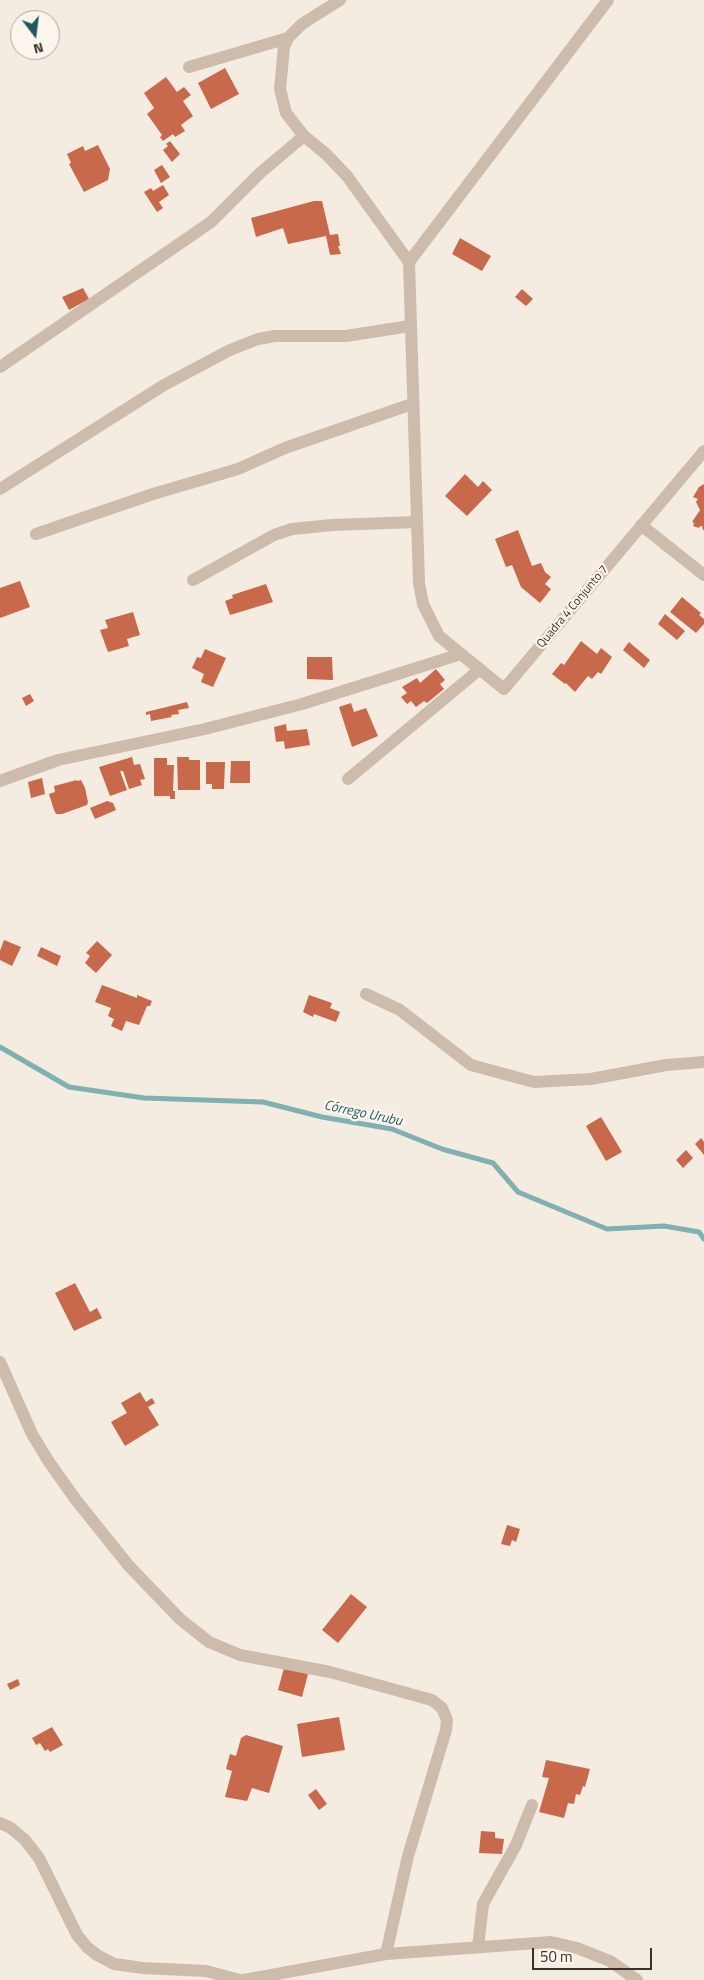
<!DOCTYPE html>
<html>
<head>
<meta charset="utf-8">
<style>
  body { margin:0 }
  #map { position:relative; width:704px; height:1980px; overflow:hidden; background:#f4ebe1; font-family:"Titillium Web",sans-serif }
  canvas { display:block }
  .north { position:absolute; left:10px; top:10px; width:50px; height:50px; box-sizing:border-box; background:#fbf5ee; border:1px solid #aea6a0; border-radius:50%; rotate:165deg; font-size:14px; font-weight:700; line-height:20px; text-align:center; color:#3b302b }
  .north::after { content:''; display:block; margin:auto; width:18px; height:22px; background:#1f5a5e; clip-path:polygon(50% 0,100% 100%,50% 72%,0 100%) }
  .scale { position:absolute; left:532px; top:1948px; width:120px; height:22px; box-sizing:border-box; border:2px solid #3b302b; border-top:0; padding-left:6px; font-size:15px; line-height:18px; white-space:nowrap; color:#3b302b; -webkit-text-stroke:4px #fbf5ee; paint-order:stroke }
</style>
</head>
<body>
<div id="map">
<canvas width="704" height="1980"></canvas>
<div class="north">N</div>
<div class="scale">50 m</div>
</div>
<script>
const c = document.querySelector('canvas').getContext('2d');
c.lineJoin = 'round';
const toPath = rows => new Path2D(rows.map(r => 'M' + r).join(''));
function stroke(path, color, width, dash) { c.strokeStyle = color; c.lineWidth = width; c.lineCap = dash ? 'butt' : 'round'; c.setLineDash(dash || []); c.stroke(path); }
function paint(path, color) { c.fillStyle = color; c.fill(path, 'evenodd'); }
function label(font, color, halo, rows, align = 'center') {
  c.font = font + ' "Titillium Web",sans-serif'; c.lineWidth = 4.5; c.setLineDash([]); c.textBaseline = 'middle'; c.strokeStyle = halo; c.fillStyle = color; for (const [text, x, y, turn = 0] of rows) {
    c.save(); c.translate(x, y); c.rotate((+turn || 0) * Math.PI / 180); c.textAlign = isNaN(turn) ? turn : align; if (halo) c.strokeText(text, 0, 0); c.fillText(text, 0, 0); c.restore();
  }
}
stroke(toPath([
  [0,1047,69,1087,144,1098,263,1102,322,1117,392,1129,442,1149,493,1163,518,1192,607,1229,664,1226,699,1232,704,1239]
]), '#7fb0b2', 5);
paint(toPath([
  [225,68,239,94,211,109,198,83],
  [166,77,177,92,184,87,191,95,183,101,193,116,181,125,185,131,175,137,173,134,163,141,160,137,162,135,147,114,154,108,144,93],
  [170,141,180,154,172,162,163,150,168,146,166,144],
  [98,145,110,169,108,180,84,192,69,164,71,163,67,154,83,146,85,151],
  [162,165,170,177,161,183,154,170],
  [163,185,169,195,159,202,163,208,157,212,144,192,151,188,153,191],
  [314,201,322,201,330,235,338,234,340,246,338,246,341,254,330,255,326,236,288,244,283,228,256,237,251,218],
  [460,238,491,256,482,271,452,254],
  [83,288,89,299,69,310,62,297],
  [522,289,533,299,526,306,515,297],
  [465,474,478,487,483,481,492,490,467,516,445,496],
  [704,484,704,530,703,530,702,526,700,526,699,528,693,526,694,523,692,522,700,510,696,502,698,499,693,497,699,487],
  [518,530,532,566,541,563,545,572,551,577,545,584,551,589,540,603,521,587,512,565,506,567,495,539],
  [20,581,30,607,0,618,0,588],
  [266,584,273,602,230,615,225,601,233,598,232,595],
  [682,597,701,613,699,615,704,619,704,624,696,633,670,612],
  [133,612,140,635,127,639,129,646,108,652,100,630,108,628,105,620],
  [665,614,685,631,677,640,658,624],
  [581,641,597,654,601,648,612,657,601,674,598,672,592,679,588,676,575,692,566,683,565,684,552,674,561,663,564,665],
  [629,642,650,660,644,668,623,650],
  [205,649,226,658,213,687,201,682,204,674,192,668,197,657,201,658],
  [307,657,332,657,333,680,307,679],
  [436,669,445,680,440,684,444,689,427,703,424,701,416,707,411,701,407,704,401,697,407,693,402,687,417,678,420,683],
  [30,694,34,701,26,706,22,698],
  [187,702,189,708,178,710,179,714,171,715,172,717,151,721,150,714,146,715,146,712],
  [351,703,354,712,366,708,378,736,352,747,339,707],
  [286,724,287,731,307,729,310,745,285,749,284,741,276,742,274,727],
  [132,757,134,765,140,764,145,779,140,780,142,785,129,789,123,771,120,771,127,790,110,796,99,767],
  [177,757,189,757,189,760,200,760,200,790,178,790],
  [154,758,167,758,167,765,174,765,173,791,175,791,175,799,170,799,170,796,154,796],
  [231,761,250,761,250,783,230,783],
  [206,762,225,762,224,789,212,789,212,784,206,784],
  [42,778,45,794,31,798,28,782],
  [77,780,77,781,81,780,85,788,88,802,87,805,62,814,56,814,54,810,49,794,55,792,54,786],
  [107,801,113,803,116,810,95,819,90,808],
  [4,940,21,947,12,966,0,960,0,951],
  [97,941,112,955,96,973,85,963,90,956,86,953],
  [41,947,61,956,57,966,37,956],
  [102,985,137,998,137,995,152,1001,150,1006,147,1006,139,1025,126,1021,122,1031,111,1026,114,1019,108,1016,111,1008,95,1002],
  [309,995,332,1003,330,1008,340,1012,336,1022,314,1014,313,1017,303,1012],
  [601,1117,622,1152,606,1161,586,1126],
  [701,1138,704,1142,704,1155,695,1144],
  [686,1150,693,1158,683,1168,676,1160],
  [75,1283,90,1312,97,1308,102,1318,74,1331,55,1293],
  [140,1392,146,1402,152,1398,155,1403,148,1407,159,1425,125,1446,111,1422,127,1413,121,1403],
  [507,1525,520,1529,516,1542,512,1540,510,1546,501,1544],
  [351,1594,367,1607,338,1643,322,1630],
  [284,1668,308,1674,302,1697,278,1690],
  [18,1679,20,1685,10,1690,7,1684],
  [339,1717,345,1750,302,1757,297,1724],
  [52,1727,63,1745,50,1752,48,1749,45,1751,40,1743,36,1745,32,1738],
  [246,1735,283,1746,269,1793,252,1788,247,1801,225,1797,232,1771,226,1769,230,1754,236,1756,241,1738],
  [546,1760,590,1769,585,1787,583,1786,580,1795,576,1794,574,1804,568,1803,564,1818,539,1812,549,1778,542,1777],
  [316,1789,327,1804,319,1810,308,1795],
  [481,1831,495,1832,495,1838,504,1839,502,1854,479,1853]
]), '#c8694b');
stroke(toPath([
  [340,0,302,24,288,38,284,47,280,89,286,113,304,136,326,154,347,176,409,262,419,583,423,604,439,636,504,689,704,451],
  [189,67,288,38],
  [409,262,608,0],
  [0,367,211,222,260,173,304,136],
  [0,489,164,385,230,350,258,339,275,336,346,336,410,326],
  [641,525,704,575],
  [36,534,153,494,238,469,285,448,412,404],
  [193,580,274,535,292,529,332,525,416,522],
  [348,779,480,669],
  [0,781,58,760,205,729,302,704,461,654],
  [366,994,400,1010,471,1065,534,1082,591,1079,666,1065,704,1062],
  [0,1362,32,1434,49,1462,76,1500,129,1566,180,1619,209,1642,240,1655,330,1672,432,1700,442,1708,447,1720,446,1730,408,1856,386,1954],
  [0,1823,11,1828,25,1840,39,1858,77,1935,87,1947,97,1955,114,1964,143,1968,206,1971,240,1980],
  [478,1947,483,1904,516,1845,532,1805],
  [244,1980,386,1954,551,1942,577,1948,610,1961,637,1980]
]), '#cdbbac', 12);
label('12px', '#3b302b', '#fbf5ee', [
  ["Quadra 4 Conjunto 7",573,607,-50]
]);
label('italic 14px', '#1f5a5e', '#fbf5ee', [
  ["Córrego Urubu",363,1114,12]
]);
</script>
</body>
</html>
